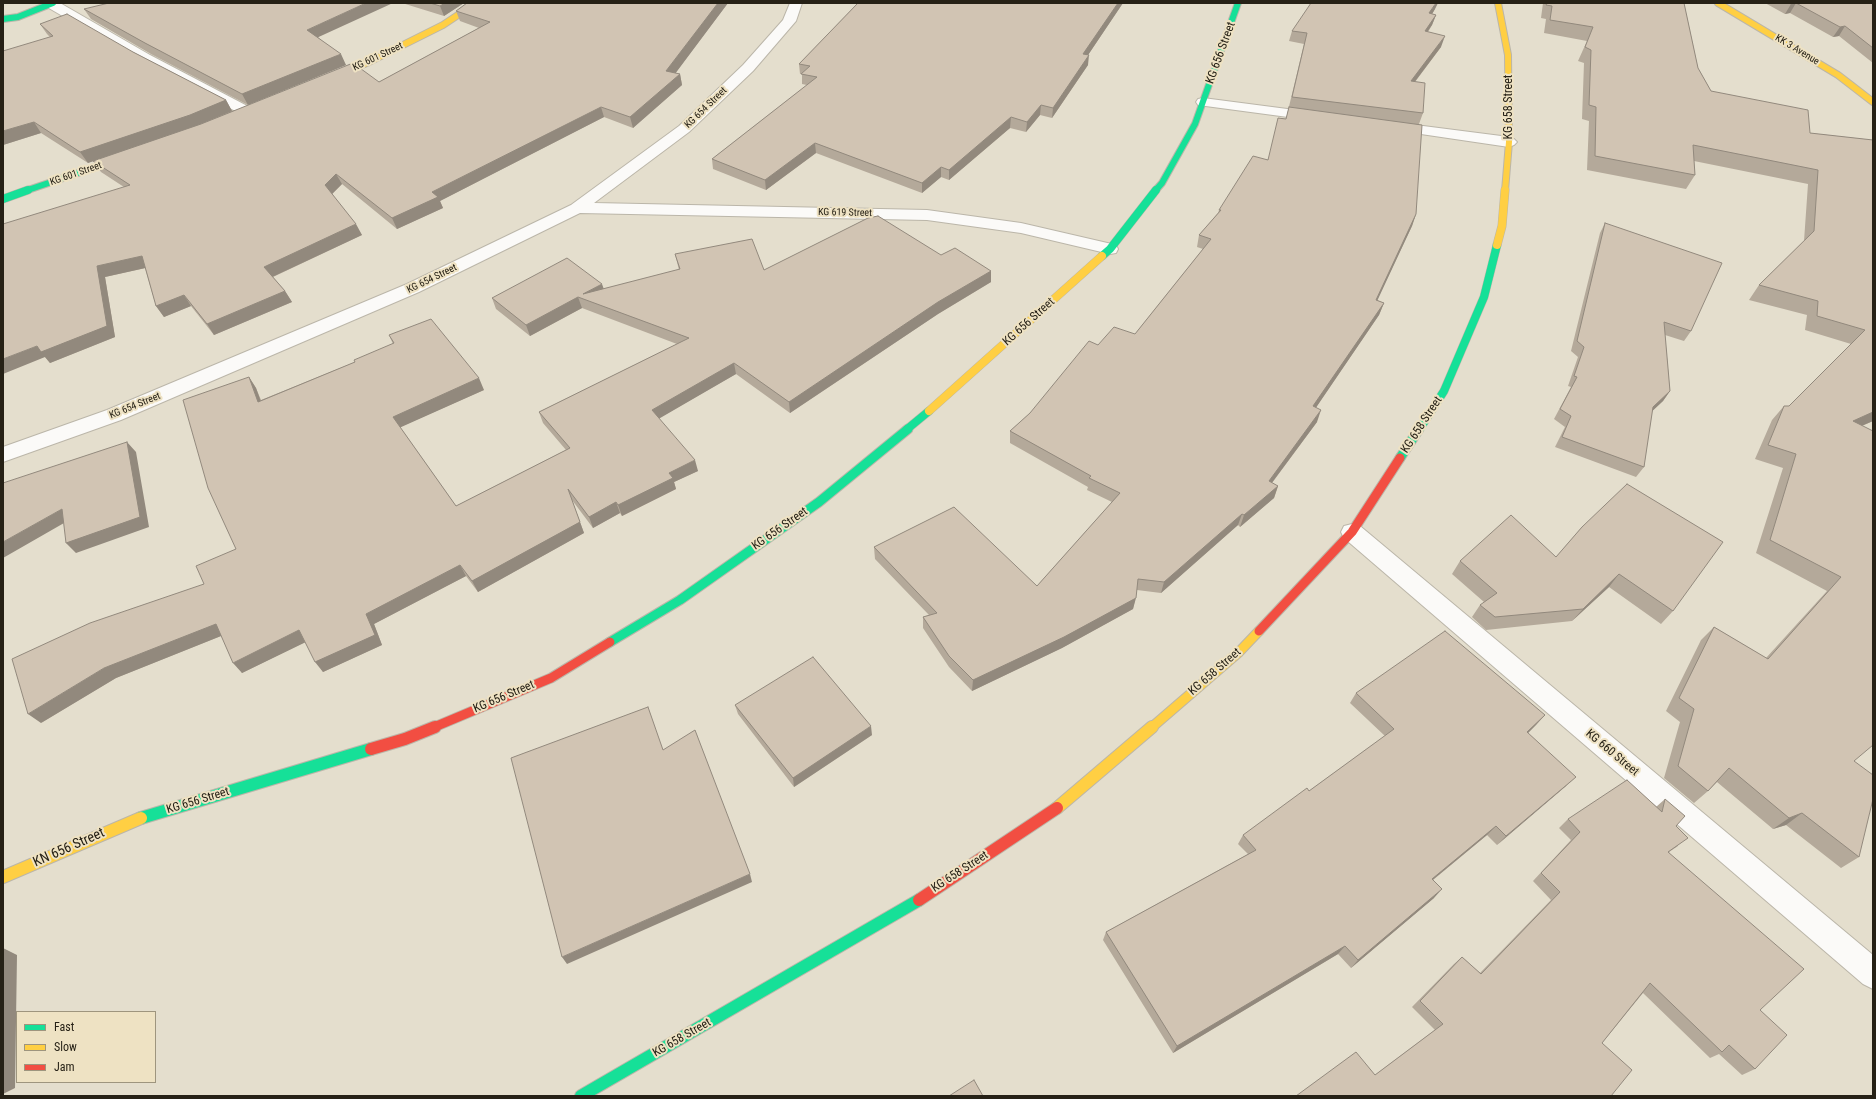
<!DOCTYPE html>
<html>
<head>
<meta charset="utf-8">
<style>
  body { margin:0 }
  #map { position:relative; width:1876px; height:1099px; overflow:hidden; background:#e4decd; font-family:"Roboto Condensed",sans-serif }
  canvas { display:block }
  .frame { position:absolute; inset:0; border:4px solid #262116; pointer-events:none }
  .legend { position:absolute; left:16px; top:1011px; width:140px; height:72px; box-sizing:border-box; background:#eee2c3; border:1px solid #9e957e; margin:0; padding:5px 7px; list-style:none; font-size:12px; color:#262116 }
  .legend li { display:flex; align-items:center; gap:8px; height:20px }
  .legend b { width:20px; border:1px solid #9e957e }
</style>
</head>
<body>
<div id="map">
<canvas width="1876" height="1099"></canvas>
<div class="frame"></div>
<ul class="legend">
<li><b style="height:5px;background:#16e098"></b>Fast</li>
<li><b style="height:5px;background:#ffcf43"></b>Slow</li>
<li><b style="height:5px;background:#f24e42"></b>Jam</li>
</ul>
</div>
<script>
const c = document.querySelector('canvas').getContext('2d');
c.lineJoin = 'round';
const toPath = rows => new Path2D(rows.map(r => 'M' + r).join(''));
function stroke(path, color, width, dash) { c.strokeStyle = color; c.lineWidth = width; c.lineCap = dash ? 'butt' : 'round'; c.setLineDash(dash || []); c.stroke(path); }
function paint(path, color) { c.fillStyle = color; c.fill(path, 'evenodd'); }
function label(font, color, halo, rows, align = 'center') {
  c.font = font + ' "Roboto Condensed",sans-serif'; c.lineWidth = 4; c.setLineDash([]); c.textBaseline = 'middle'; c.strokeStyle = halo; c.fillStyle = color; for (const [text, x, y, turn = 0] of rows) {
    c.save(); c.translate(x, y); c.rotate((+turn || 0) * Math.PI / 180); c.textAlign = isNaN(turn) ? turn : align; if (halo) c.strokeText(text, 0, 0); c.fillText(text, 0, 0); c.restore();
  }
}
const street = toPath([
  [46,3,60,3,150,55,253,109,255,112,253,115,248,116,243,115,140,61,47,7,46,3],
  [790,3,802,3,796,21,753,71,689,132,594,203,927,210,1021,223,1116,245,1118,249,1116,253,1110,254,1021,233,927,220,580,213,419,292,121,420,3,462,3,447,107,410,407,284,571,205,679,126,743,65,783,20,790,3],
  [1203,98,1318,113,1323,114,1325,117,1323,120,1318,121,1198,105,1196,102,1198,99,1203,98],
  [1392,122,1509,137,1514,139,1517,142,1514,145,1509,147,1387,129,1385,126,1387,123,1392,122],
  [1352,524,1360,526,1873,955,1873,989,1863,984,1344,538,1341,532,1344,526,1352,524]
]);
const fastFar3 = toPath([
  [3,19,18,17,53,3],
  [25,191,125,157],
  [1155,191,1162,183,1195,124,1238,3]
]);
const fastFar2 = toPath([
  [3,199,28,190],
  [1102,256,1110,249,1156,190],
  [906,430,929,411],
  [1419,430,1444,391,1484,297,1497,245]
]);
const fastFar1 = toPath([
  [1400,458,1419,429],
  [610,642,680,600,819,502,908,429]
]);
const fast = toPath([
  [141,818,371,749],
  [581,1096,919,900]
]);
const slowFar3 = toPath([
  [1498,3,1508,55,1509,142,1505,191],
  [1718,3,1838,75,1873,102],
  [331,78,369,62,443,25,476,3]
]);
const slowFar2 = toPath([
  [1497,245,1502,226,1505,190],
  [929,411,1102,256]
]);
const slowFar1 = toPath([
  [1151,728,1239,652,1259,631]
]);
const slow = toPath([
  [1057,808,1152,727],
  [3,877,141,818]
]);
const jamFar1 = toPath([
  [1259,631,1352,532,1400,458],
  [432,728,551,678,610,642]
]);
const jam = toPath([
  [371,749,405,739,435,727],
  [919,900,1057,808]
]);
stroke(street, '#bbb6a9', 2);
stroke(fastFar3, '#bbb6a9', 8);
stroke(fastFar2, '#bbb6a9', 9);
stroke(fastFar1, '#bbb6a9', 11);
stroke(fast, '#bbb6a9', 14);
stroke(slowFar3, '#bbb6a9', 8);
stroke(slowFar2, '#bbb6a9', 9);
stroke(slowFar1, '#bbb6a9', 11);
stroke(slow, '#bbb6a9', 14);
stroke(jamFar1, '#bbb6a9', 11);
stroke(jam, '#bbb6a9', 14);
paint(street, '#fbfaf8');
stroke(fastFar3, '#16e098', 6);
stroke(fastFar2, '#16e098', 8);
stroke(fastFar1, '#16e098', 9);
stroke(fast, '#16e098', 12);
stroke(slowFar3, '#ffcf43', 6);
stroke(slowFar2, '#ffcf43', 8);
stroke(slowFar1, '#ffcf43', 9);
stroke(slow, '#ffcf43', 12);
stroke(jamFar1, '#f24e42', 9);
stroke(jam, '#f24e42', 12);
paint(toPath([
  [402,3,464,3,444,16],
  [467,3,728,3,675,73,680,74,682,85,633,128,604,117,440,201,443,208,397,229,342,184,332,194,362,235,273,277,285,291,292,302,214,335,191,306,164,317,156,306,145,268,105,277,115,337,50,363,45,357,124,187,101,172,93,161,88,163,41,133,3,145,50,37,47,34,40,24,133,52,226,100,232,111,379,82,479,28,460,21,456,11],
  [858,3,1123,3,1088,55,1088,65,1052,118,1040,115,1026,132,1010,128,949,180,941,177,922,193,816,153,766,190,713,169,712,159,807,85,802,84,802,74,800,74,799,64],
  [1543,3,1684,3,1698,68,1711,91,1810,133,1873,140,1873,421,1862,426,1854,761,1859,857,1841,868,1786,825,1773,829,1717,782,1708,791,1694,803,1664,778,1680,722,1666,711,1701,640,1714,627,1766,658,1827,591,1756,553,1783,468,1755,459,1772,420,1784,406,1789,406,1851,344,1805,330,1807,315,1749,300,1759,285,1804,241,1808,184,1694,161,1695,175,1686,189,1587,170,1589,121,1582,119,1584,63,1578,61,1587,41,1544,33,1546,19,1541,18],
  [1765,3,1873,3,1873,63,1839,36,1833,37,1790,13,1785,14],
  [84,9,318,37,346,65,248,105,151,54,91,19],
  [1435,9,1432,14,1436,15,1432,25,1428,32,1441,47,1415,82,1423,113,1419,124,1416,214,1412,226,1377,300,1384,303,1379,315,1316,407,1317,422,1272,483,1278,486,1274,498,1240,527,1238,525,1161,593,1137,590,1133,609,1062,648,972,691,949,667,923,628,923,617,929,615,875,559,874,547,1037,586,1112,502,1087,490,1088,487,1010,443,1010,431,1030,413,1098,345,1135,334,1203,249,1197,247,1199,235,1218,213,1219,210,1268,160,1286,119,1304,44,1289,41,1292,31],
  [1605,223,1691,331,1684,341,1665,335,1670,391,1663,401,1652,411,1644,467,1636,477,1555,447,1565,427,1554,419,1571,387,1568,386,1578,357,1571,351,1600,233],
  [675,254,764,270,941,255,991,271,991,282,938,314,790,413,736,374,659,418,698,471,674,482,676,489,622,516,620,513,593,528,572,500,584,533,478,592,466,576,374,624,382,645,323,672,305,642,242,673,221,636,116,678,41,723,204,584,236,549,249,377,256,388,261,400,355,362,393,344,389,335,484,390,400,427,456,506,566,450,543,423,539,412,677,344,582,308,530,336,496,309,492,298,604,289,679,270],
  [1582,527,1673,611,1661,624,1609,587,1572,621,1486,630,1472,617,1480,605,1484,602,1452,574,1460,561,1556,557],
  [1356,693,1545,715,1528,733,1566,786,1497,845,1487,835,1433,880,1434,898,1351,968,1338,954,1173,1053,1103,940,1106,932,1248,854,1238,844,1243,835,1309,791,1385,736,1350,703],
  [735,705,872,735,794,787,738,714],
  [1665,799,1676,826,1678,846,1669,852,1760,1010,1755,1069,1742,1075,1719,1054,1710,1058,1643,993,1602,1043,1375,1075,1435,1030,1412,1007,1454,964,1462,957,1480,973,1551,900,1533,881,1571,840,1559,828,1568,819,1656,807]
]), '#b4a99a');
paint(toPath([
  [366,3,393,3,312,40,307,30],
  [445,3,464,3,444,16,440,6],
  [718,3,728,3,669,82,666,71],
  [1118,3,1123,3,1082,64,1083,54],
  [1436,3,1438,3,1435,9,1426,24,1429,13],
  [1796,3,1790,13,1785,14,1791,4],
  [1436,15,1432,25,1421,41,1425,31],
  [1845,26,1839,36,1833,37,1840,27],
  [1445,36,1441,47,1407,92,1411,81],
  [341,54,346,65,248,105,242,94],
  [1089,55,1088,65,1052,118,1053,108],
  [680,74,682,85,633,128,630,117],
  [226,100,232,111,196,126,88,163,80,152],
  [1041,105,1040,115,1026,132,1027,122],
  [601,107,604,117,440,201,443,208,397,229,392,218,432,192],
  [1011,117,1010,128,949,180,949,170],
  [34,122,41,133,3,145,3,131],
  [815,143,816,153,766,190,765,180],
  [941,167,941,177,922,193,922,183],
  [336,174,342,184,330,196,325,185],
  [1416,214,1412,226,1372,312,1376,300],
  [356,224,362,235,270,278,264,267],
  [142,256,150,267,105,277,115,337,50,363,45,357,3,374,3,359,37,346,97,266],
  [991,271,991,282,938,314,790,413,789,402,938,302],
  [602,284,606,295,583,294],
  [285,291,292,302,214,335,207,324],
  [184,295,191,306,164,317,156,306],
  [578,297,582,308,530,336,526,325],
  [1384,303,1379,315,1309,418,1313,406],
  [734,363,736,374,655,421,652,410],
  [249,377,256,388,265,413,258,402],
  [479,378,484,390,399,428,393,417],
  [1670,391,1663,401,1646,417,1653,407],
  [1321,410,1317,422,1265,492,1269,481],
  [1873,412,1873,421,1840,435,1853,421],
  [127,442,136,452,149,527,76,553,66,543],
  [695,460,698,471,674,482,676,489,622,516,618,505,669,473],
  [1278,486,1274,498,1240,527,1244,515],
  [568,489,584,533,478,592,472,581],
  [616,502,620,513,593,528,589,517],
  [62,509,71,519,3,558,3,542],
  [1242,514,1238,525,1161,593,1164,582],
  [460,565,466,576,374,624,382,645,323,672,315,662,366,614],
  [1619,574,1609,587,1572,621,1583,609],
  [1136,598,1133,609,1062,648,972,691,973,680],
  [216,624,226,634,116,678,41,723,28,714,104,668],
  [299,630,308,641,242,673,233,663],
  [1545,715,1536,725,1519,742,1527,732],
  [871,726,872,735,794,787,793,778],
  [1576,777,1566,786,1497,845,1506,836],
  [1802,813,1786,825,1773,829,1789,818],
  [1496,826,1487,835,1424,887,1432,879],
  [750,874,752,882,567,964,562,957],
  [1442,889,1434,898,1351,968,1358,960],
  [1345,946,1338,954,1173,1053,1177,1046],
  [3,948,17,955,15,1088,3,1094]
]), '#92897d');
const building = toPath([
  [109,3,366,3,307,30,341,54,242,94,145,43,84,9,109,3],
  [430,3,445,3,440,6,430,3],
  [467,3,718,3,666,71,680,74,630,117,601,107,432,192,438,197,392,218,336,174,325,185,356,224,264,267,285,291,207,324,184,295,156,306,142,256,97,266,107,326,41,352,37,346,3,359,3,224,130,185,93,161,201,124,353,63,379,82,490,22,456,11,467,3],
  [858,3,1118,3,1083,54,1089,55,1053,108,1041,105,1027,122,1011,117,949,170,941,167,922,183,815,143,765,180,712,159,817,77,801,74,810,66,799,64,858,3],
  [1311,3,1436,3,1429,13,1436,15,1425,31,1445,36,1411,81,1425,83,1423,113,1292,97,1307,33,1292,31,1311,3],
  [1547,3,1684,3,1698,68,1711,91,1808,110,1810,133,1873,140,1873,412,1853,421,1873,431,1873,745,1854,761,1873,775,1873,799,1859,857,1802,813,1789,818,1729,768,1708,791,1678,766,1694,709,1679,698,1714,627,1768,659,1841,577,1770,540,1796,454,1768,445,1784,406,1789,406,1865,330,1817,316,1818,301,1759,285,1814,231,1818,170,1693,145,1695,175,1595,156,1596,107,1589,105,1591,50,1585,47,1593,27,1550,20,1552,6,1546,5,1547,3],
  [1789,3,1873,3,1873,48,1845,26,1840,27,1796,3,1791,4,1789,3],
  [67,14,133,52,226,100,190,115,80,152,34,122,3,131,3,51,53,36,40,24,67,14],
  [1289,107,1422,125,1416,214,1376,300,1384,303,1313,406,1321,410,1269,481,1278,486,1244,515,1242,514,1164,582,1138,579,1136,598,1064,637,973,680,949,656,923,617,937,613,874,547,954,507,1037,586,1120,493,1089,478,1091,476,1010,431,1030,413,1089,341,1098,345,1114,327,1135,334,1211,239,1199,235,1221,210,1219,210,1253,156,1268,160,1278,118,1286,119,1289,107],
  [878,216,941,255,955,248,991,271,938,302,789,402,734,363,652,410,695,460,669,473,673,478,618,505,616,502,589,517,568,489,580,522,472,581,460,565,366,614,375,635,315,662,299,630,233,663,216,624,104,668,28,714,12,659,90,623,204,584,196,566,236,549,208,488,183,400,249,377,258,402,355,362,354,360,394,343,389,335,431,319,479,378,393,417,456,506,570,448,539,412,689,338,578,297,526,325,492,298,567,258,602,284,583,294,680,269,675,254,752,239,764,270,868,218,878,216],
  [1605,223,1722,263,1691,331,1664,322,1670,391,1653,407,1644,467,1562,437,1571,416,1560,409,1577,377,1574,376,1584,347,1577,341,1605,223],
  [127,442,140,517,66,543,62,509,3,542,3,483,127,442],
  [1627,484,1723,542,1673,611,1619,574,1583,609,1495,617,1480,605,1497,593,1460,561,1511,515,1556,557,1582,527,1627,484],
  [1445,631,1545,715,1527,732,1576,777,1506,836,1496,826,1432,879,1442,889,1358,960,1345,946,1177,1046,1106,932,1256,850,1243,835,1307,788,1309,791,1394,729,1356,693,1445,631],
  [813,657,871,726,793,778,735,705,813,657],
  [648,707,663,750,695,730,750,874,562,957,511,758,648,707],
  [1627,780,1662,812,1665,799,1685,816,1676,826,1688,838,1668,852,1804,969,1760,1010,1787,1035,1755,1069,1729,1045,1722,1052,1650,983,1602,1043,1632,1070,1611,1096,1296,1096,1356,1052,1375,1075,1443,1024,1420,1001,1462,957,1481,974,1560,892,1541,873,1580,832,1568,819,1627,780],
  [974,1080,983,1096,949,1096,974,1080]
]);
paint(building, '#d1c4b3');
stroke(building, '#92897d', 1);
label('10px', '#262116', '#eee2c3', [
  ["KK 3 Avenue",1797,50,31],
  ["KG 601 Street",378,57,-25],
  ["KG 654 Street",706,108,-44],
  ["KG 601 Street",76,174,-19],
  ["KG 619 Street",845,213,1],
  ["KG 654 Street",432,279,-26],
  ["KG 654 Street",135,406,-22]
]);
label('12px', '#262116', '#eee2c3', [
  ["KG 656 Street",1221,53,-70],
  ["KG 658 Street",1509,107,-90],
  ["KG 656 Street",1029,322,-42],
  ["KG 658 Street",1422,425,-57],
  ["KG 656 Street",780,529,-35],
  ["KG 658 Street",1215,672,-41],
  ["KG 656 Street",504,697,-23],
  ["KG 660 Street",1612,753,40],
  ["KG 656 Street",198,801,-17],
  ["KG 658 Street",960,872,-33],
  ["KG 658 Street",682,1038,-30]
]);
label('14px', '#262116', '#eee2c3', [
  ["KN 656 Street",69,848,-24]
]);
</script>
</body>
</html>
